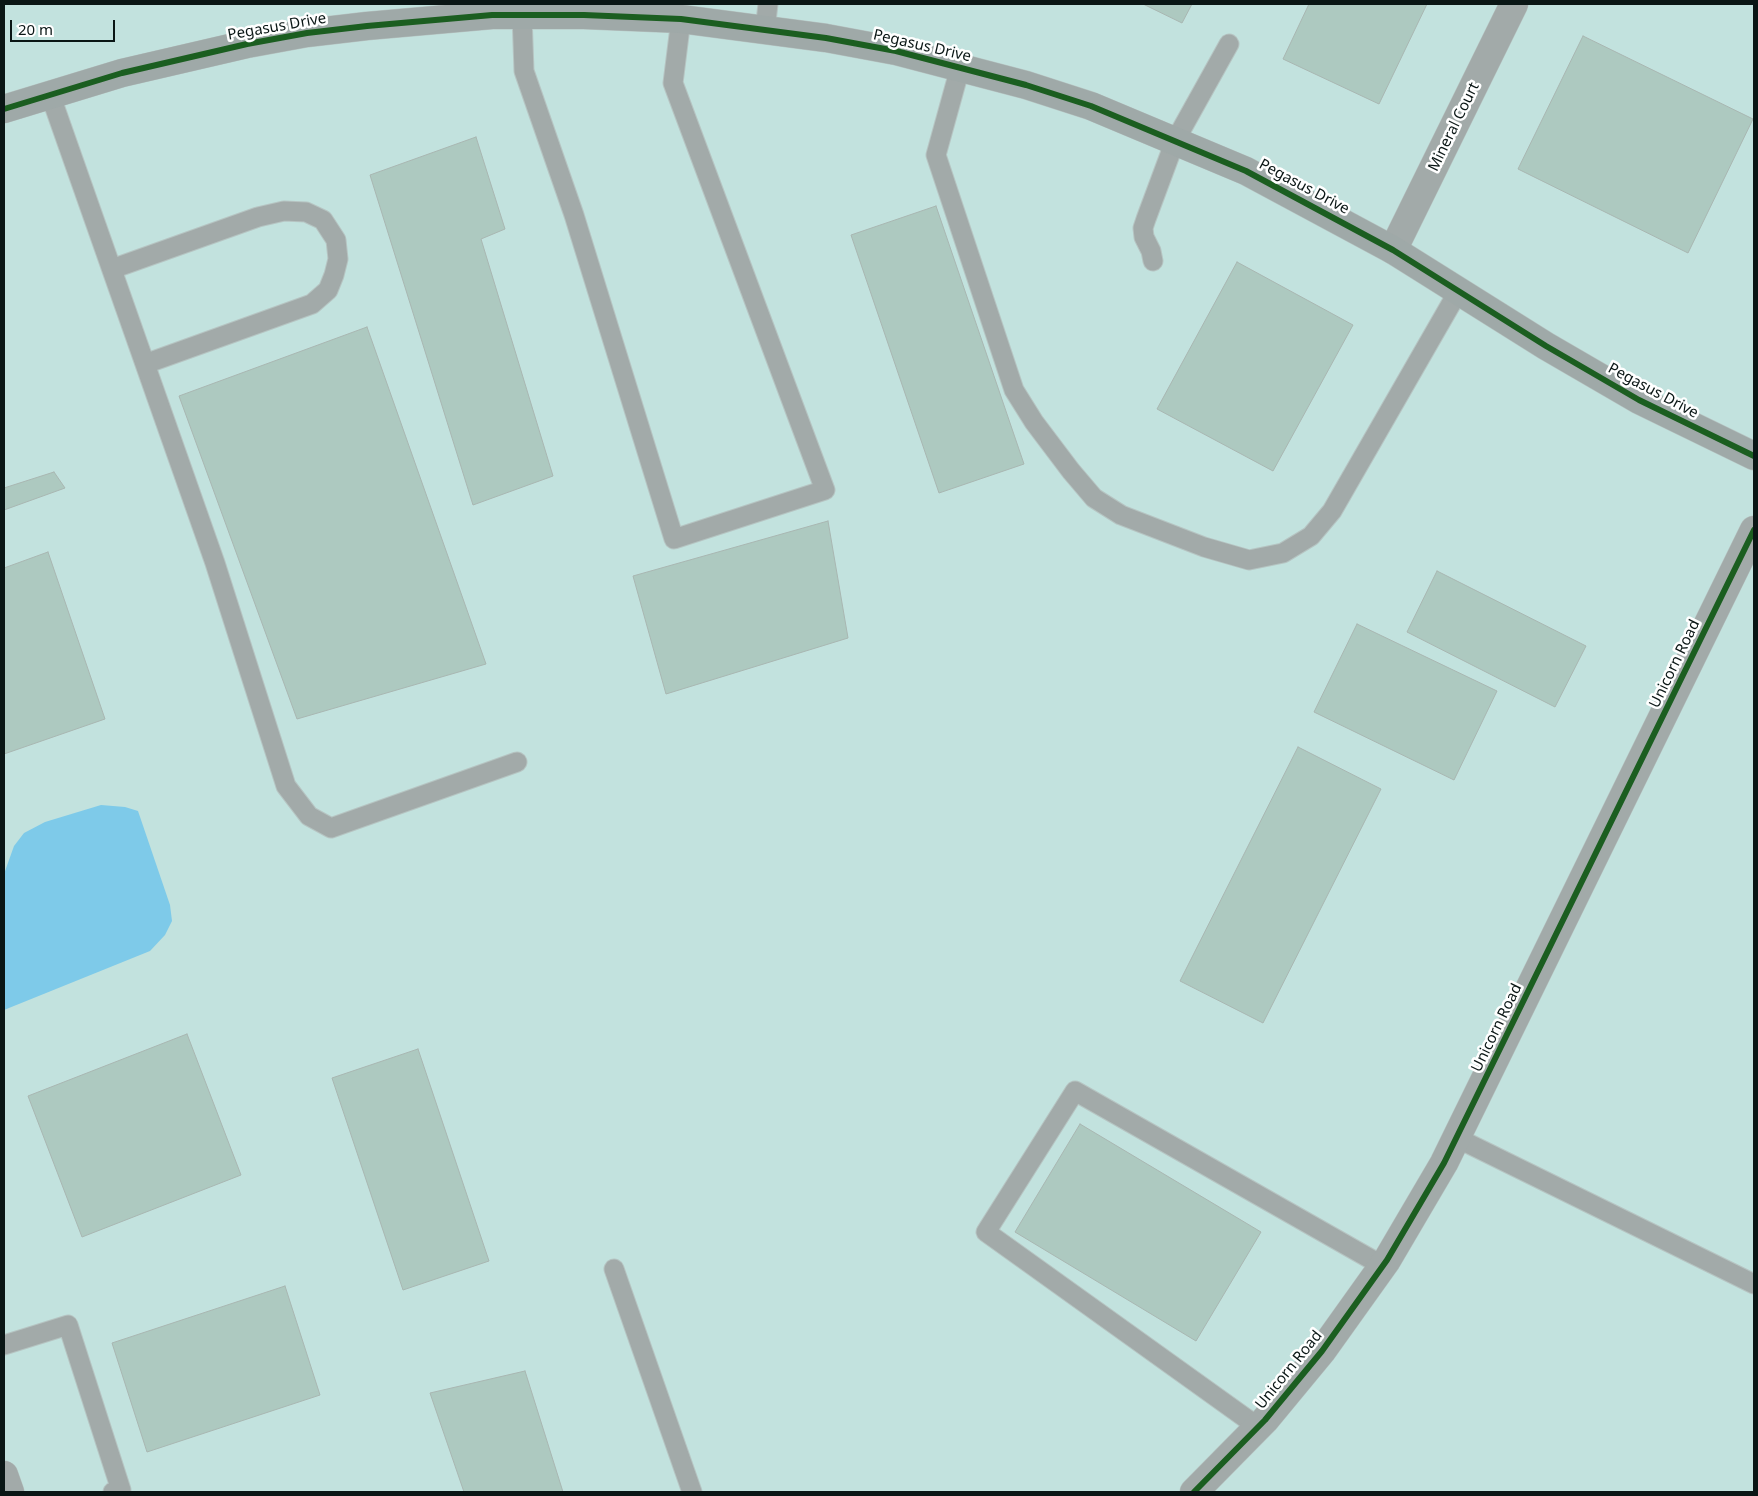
<!DOCTYPE html>
<html>
<head>
<meta charset="utf-8">
<style>
  body { margin:0 }
  #map { position:relative; width:1758px; height:1496px; overflow:hidden; background:#d5e7e4; font-family:"Noto Sans",sans-serif }
  canvas { display:block }
  .frame { position:absolute; inset:0; border:5px solid #0a1615; pointer-events:none }
  .scale { position:absolute; left:10px; top:20px; width:105px; height:22px; box-sizing:border-box; border:2px solid #0a1615; border-top:0; padding-left:6px; font-size:15px; line-height:18px; white-space:nowrap; color:#0a1615; -webkit-text-stroke:4px #fff; paint-order:stroke }
</style>
</head>
<body>
<div id="map">
<canvas width="1758" height="1496"></canvas>
<div class="frame"></div>
<div class="scale">20 m</div>
</div>
<script>
const c = document.querySelector('canvas').getContext('2d');
c.lineJoin = 'round';
function paint(path, color) { c.fillStyle = color; c.fill(path, 'evenodd'); }
const toPath = rows => new Path2D(rows.map(r => 'M' + r).join(''));
function stroke(path, color, width, dash) { c.strokeStyle = color; c.lineWidth = width; c.lineCap = dash ? 'butt' : 'round'; c.setLineDash(dash || []); c.stroke(path); }
function label(font, color, halo, rows, align = 'center') {
  c.font = font + ' "Noto Sans",sans-serif'; c.lineWidth = 5; c.setLineDash([]); c.textBaseline = 'middle'; c.strokeStyle = halo; c.fillStyle = color; for (const [text, x, y, turn = 0] of rows) {
    c.save(); c.translate(x, y); c.rotate((+turn || 0) * Math.PI / 180); c.textAlign = isNaN(turn) ? turn : align; if (halo) c.strokeText(text, 0, 0); c.fillText(text, 0, 0); c.restore();
  }
}
paint(toPath([
  [4,4,1754,4,1754,1492,4,1492]
]), '#c2e2de');
paint(toPath([
  [101,805,125,807,138,811,170,905,172,921,165,935,150,951,4,1010,4,874,14,846,24,833,45,822]
]), '#7ecae9');
const building = toPath([
  [1143,4,1192,4,1182,23,1143,4],
  [1309,4,1427,4,1379,104,1283,59,1309,4],
  [1583,36,1753,119,1688,253,1518,169,1583,36],
  [476,137,505,229,481,239,553,476,473,505,370,175,476,137],
  [936,206,1024,464,939,493,851,235,936,206],
  [1237,262,1353,325,1273,471,1157,409,1237,262],
  [367,327,486,664,297,719,179,396,367,327],
  [54,472,65,488,4,510,4,488,54,472],
  [828,521,848,638,666,694,633,576,828,521],
  [48,552,105,719,4,754,4,568,48,552],
  [1437,571,1586,646,1555,707,1407,632,1437,571],
  [1357,624,1497,691,1454,780,1314,712,1357,624],
  [1298,747,1381,789,1263,1023,1180,981,1298,747],
  [187,1034,241,1175,82,1237,28,1096,187,1034],
  [418,1049,489,1261,403,1290,332,1078,418,1049],
  [1080,1124,1261,1232,1196,1341,1015,1232,1080,1124],
  [285,1286,320,1395,147,1452,112,1343,285,1286],
  [525,1371,563,1492,464,1492,430,1393,525,1371]
]);
paint(building, '#adc9c0');
stroke(building, '#a9b7b2', 1);
const lane = toPath([
  [522,15,524,71,574,215,674,539,825,490,673,83,681,19],
  [765,30,768,4],
  [960,68,936,155,1014,390,1034,422,1071,471,1094,498,1121,515,1204,547,1249,560,1283,553,1311,536,1332,511,1459,290],
  [50,94,215,563,286,786,309,816,331,828,517,762],
  [1153,261,1151,251,1144,237,1143,228,1146,219,1175,141,1229,44],
  [112,269,258,217,284,211,306,212,323,220,336,240,338,259,334,275,328,290,312,304,145,364],
  [1457,1138,1754,1284],
  [614,1269,692,1492],
  [4,1345,68,1325,121,1490,113,1492],
  [1258,1427,986,1232,1075,1091,1383,1266]
]);
const street = toPath([
  [1393,250,1514,4],
  [4,1475,10,1492],
  [1194,1492,1265,1420,1322,1351,1387,1260,1444,1163,1754,530]
]);
const secondary = toPath([
  [4,109,122,73,247,44,307,33,367,26,492,15,584,15,681,19,826,38,896,51,1026,85,1091,106,1246,171,1393,250,1546,346,1639,400,1754,456]
]);
stroke(lane, '#b6c4c2', 21);
stroke(street, '#b6c4c2', 29);
stroke(secondary, '#b6c4c2', 29);
stroke(lane, '#a2aaa9', 19);
stroke(street, '#a2aaa9', 28);
stroke(secondary, '#9fa9a8', 28);
stroke(toPath([
  [4,109,122,73,247,44,307,33,367,26,492,15,584,15,681,19,826,38,896,51,1026,85,1091,106,1246,171,1393,250,1546,346,1639,400,1754,456],
  [1194,1492,1265,1420,1322,1351,1387,1260,1444,1163,1754,530]
]), '#1b5e20', 6);
label('15px', '#0a1615', '#fff', [
  ["Pegasus Drive",277,27,-10],
  ["Pegasus Drive",922,46,13],
  ["Mineral Court",1454,127,-64],
  ["Pegasus Drive",1304,187,28],
  ["Pegasus Drive",1653,391,28],
  ["Unicorn Road",1675,664,-64],
  ["Unicorn Road",1497,1028,-64],
  ["Unicorn Road",1289,1370,-51]
]);
</script>
</body>
</html>
